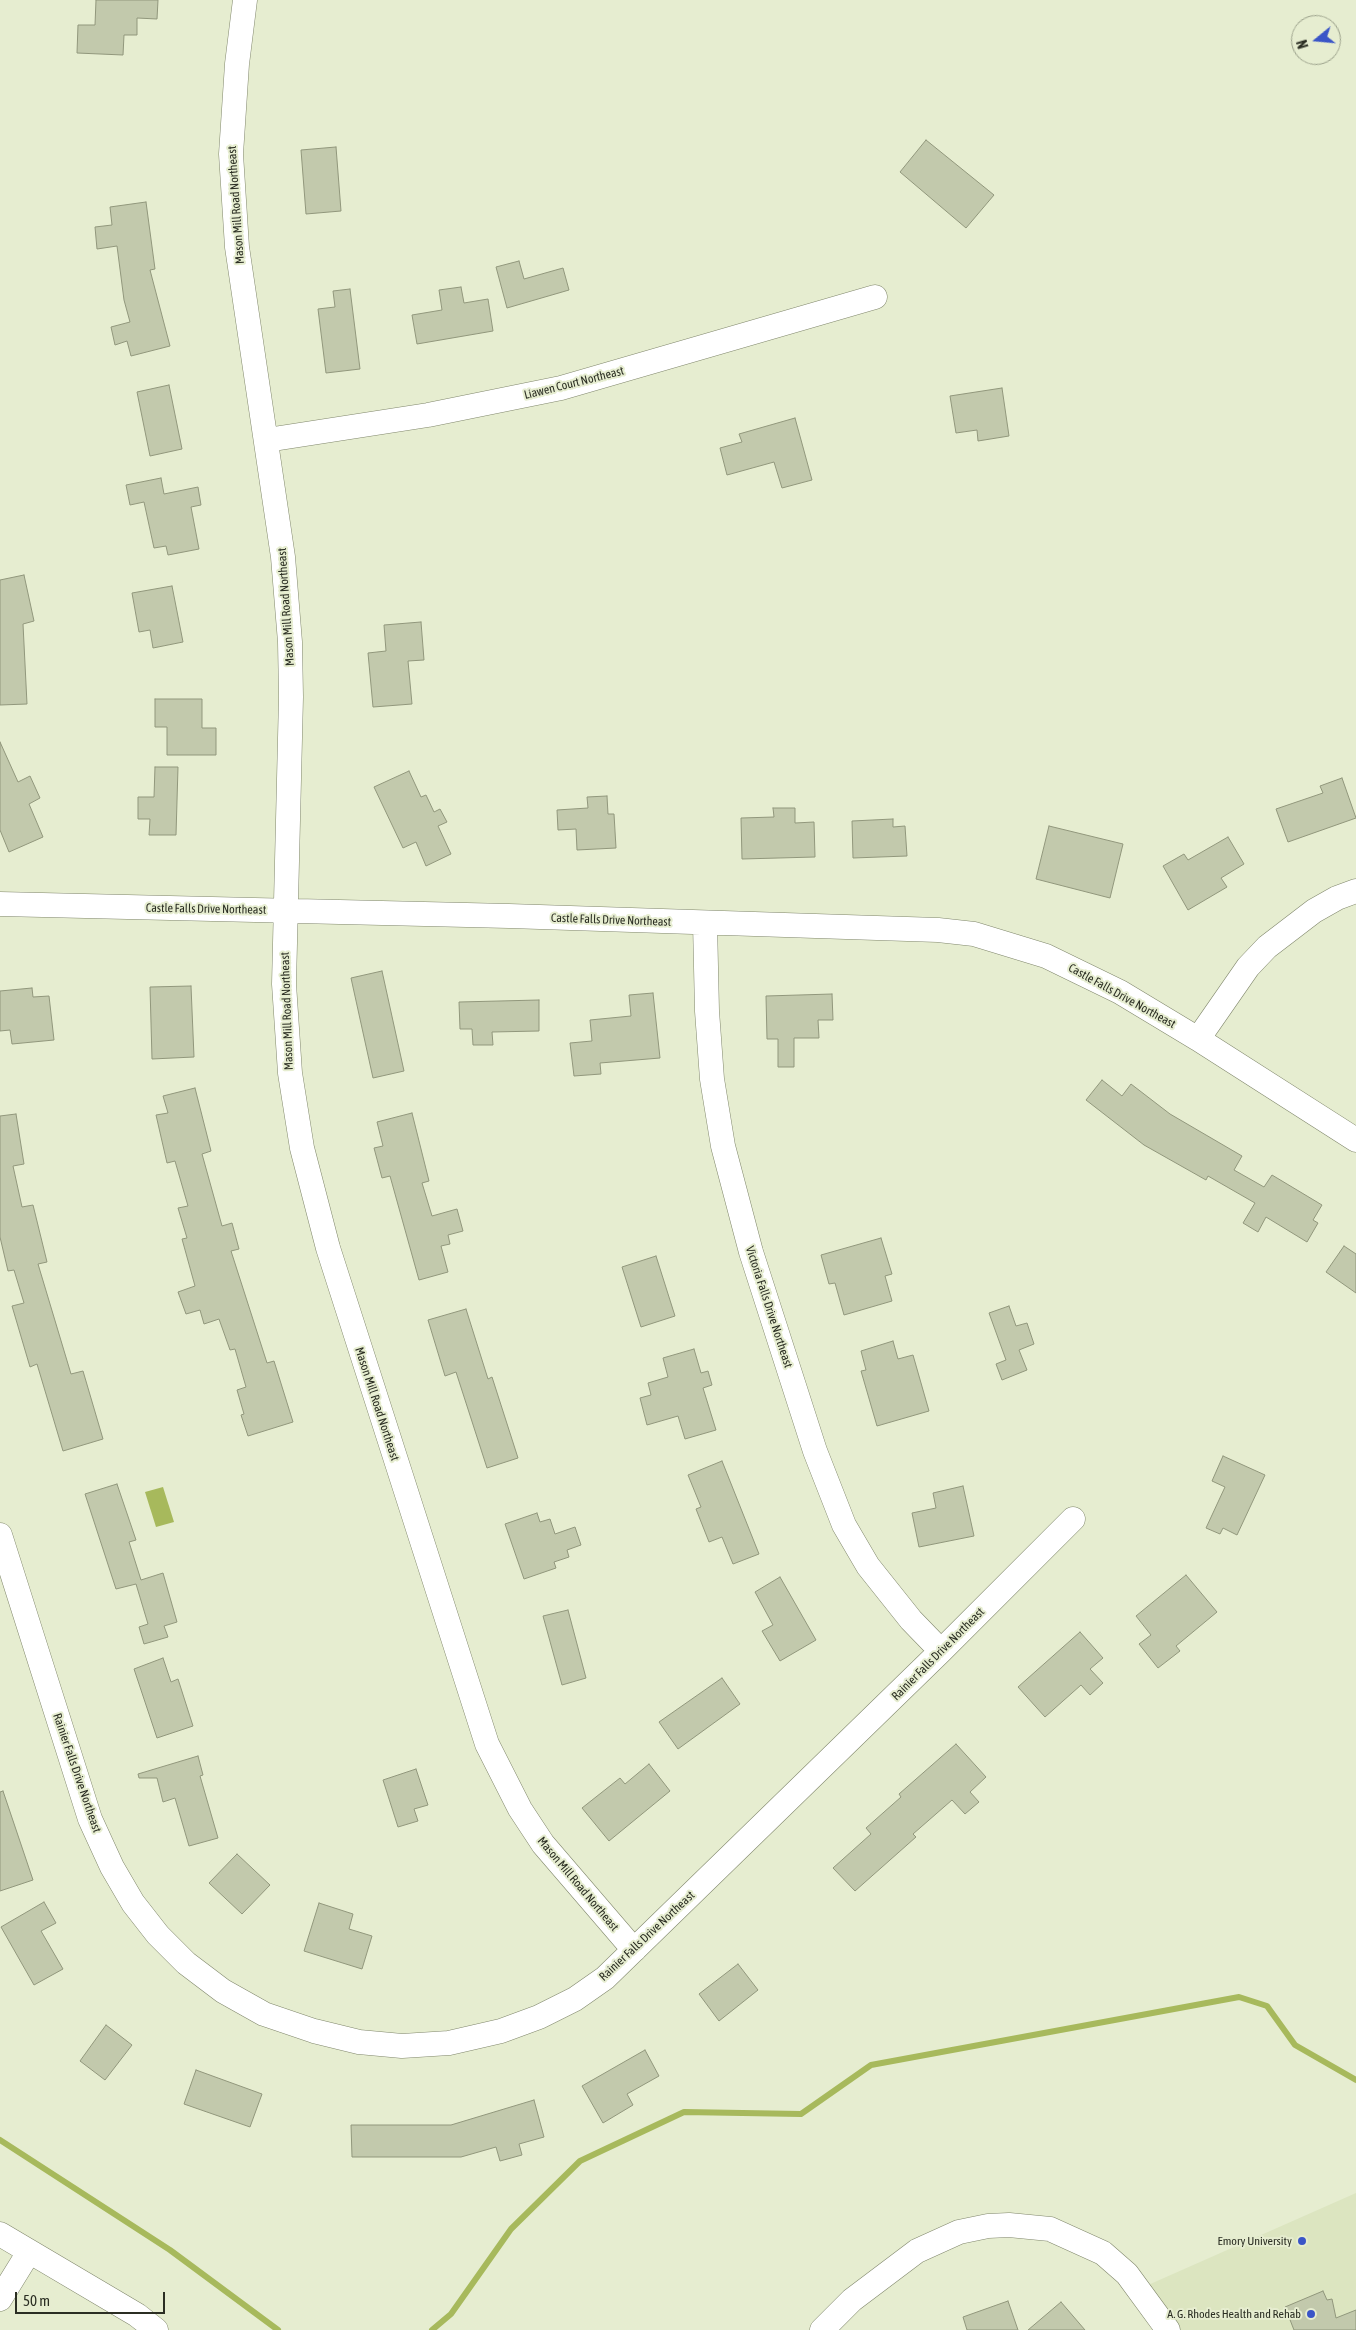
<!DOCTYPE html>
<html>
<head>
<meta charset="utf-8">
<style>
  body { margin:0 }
  #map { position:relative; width:1356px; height:2330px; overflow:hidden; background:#e6edd0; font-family:"Asap Condensed",sans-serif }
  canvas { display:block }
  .north { position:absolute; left:1291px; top:15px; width:50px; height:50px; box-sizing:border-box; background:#e6edd0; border:1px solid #9ba18b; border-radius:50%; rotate:253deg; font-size:14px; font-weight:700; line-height:20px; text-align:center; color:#2b2e23 }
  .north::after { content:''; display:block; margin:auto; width:18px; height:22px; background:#3a55c7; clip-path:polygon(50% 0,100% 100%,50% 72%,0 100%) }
  .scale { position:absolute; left:15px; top:2292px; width:150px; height:22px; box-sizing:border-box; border:2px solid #2b2e23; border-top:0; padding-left:6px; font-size:15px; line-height:18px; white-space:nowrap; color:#2b2e23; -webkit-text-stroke:4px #e6edd0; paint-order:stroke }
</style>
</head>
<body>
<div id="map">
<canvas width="1356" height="2330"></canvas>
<div class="north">N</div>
<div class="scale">50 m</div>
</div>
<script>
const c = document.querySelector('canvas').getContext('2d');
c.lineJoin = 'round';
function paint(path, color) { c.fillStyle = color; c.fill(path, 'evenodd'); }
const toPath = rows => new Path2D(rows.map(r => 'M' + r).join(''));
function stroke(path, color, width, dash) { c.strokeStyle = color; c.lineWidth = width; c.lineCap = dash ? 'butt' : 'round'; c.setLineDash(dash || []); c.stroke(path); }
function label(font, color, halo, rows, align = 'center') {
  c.font = font + ' "Asap Condensed",sans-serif'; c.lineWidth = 4; c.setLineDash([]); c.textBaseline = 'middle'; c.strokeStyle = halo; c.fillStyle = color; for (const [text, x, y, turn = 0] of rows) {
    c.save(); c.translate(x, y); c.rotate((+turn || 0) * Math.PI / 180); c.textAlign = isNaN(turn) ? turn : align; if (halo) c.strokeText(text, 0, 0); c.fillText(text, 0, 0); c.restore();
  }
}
paint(toPath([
  [1356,2193,1356,2330,1168,2330,1139,2289]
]), '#dce5c0');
paint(toPath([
  [163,1487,174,1522,156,1527,145,1492]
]), '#a7b95c');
stroke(toPath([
  [0,2140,170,2250,278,2330],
  [432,2330,451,2314,511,2229,580,2161,684,2112,801,2114,871,2065,1239,1997,1267,2006,1295,2045,1356,2080]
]), '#a7b95c', 6);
const building = toPath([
  [96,0,158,0,157,19,137,18,137,35,124,35,123,55,77,53,78,25,95,25,96,0],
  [926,140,994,195,966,228,900,172,926,140],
  [336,147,341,211,306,214,301,150,336,147],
  [146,202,155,269,150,270,170,346,131,356,127,341,115,345,111,327,130,322,124,300,117,246,97,249,95,227,112,225,110,207,146,202],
  [519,261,524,279,563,268,569,290,507,308,496,267,519,261],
  [461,287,464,303,488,299,493,331,417,344,412,315,442,310,439,290,461,287],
  [350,289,360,369,326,373,318,309,335,307,333,291,350,289],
  [169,385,182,449,150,456,137,392,169,385],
  [1002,388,1009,436,978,441,977,430,956,433,950,396,1002,388],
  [795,418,812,480,782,488,774,462,727,475,720,448,742,442,739,434,795,418],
  [161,478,164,494,198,487,201,505,191,507,199,549,168,555,166,546,154,548,144,502,130,505,126,485,161,478],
  [24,575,34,621,23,624,27,704,0,705,0,580,24,575],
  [172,586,183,642,153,648,150,630,139,632,132,593,172,586],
  [421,622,424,660,408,661,412,704,373,707,368,653,386,651,384,625,421,622],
  [155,699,202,699,202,728,216,728,216,755,167,755,167,727,155,727,155,699],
  [0,742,18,782,30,776,40,798,29,804,43,837,9,852,0,830,0,742],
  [155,767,178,767,176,835,149,835,150,819,138,819,138,797,154,797,155,767],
  [409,771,421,797,426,795,434,812,440,809,447,822,438,826,451,854,426,866,416,842,403,848,374,787,409,771],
  [1342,778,1356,818,1288,842,1276,809,1323,793,1320,786,1342,778],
  [607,796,608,814,614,814,616,848,577,850,576,829,558,830,557,810,588,808,587,797,607,796],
  [773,808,795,808,795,823,814,822,815,857,742,859,741,818,774,817,773,808],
  [893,819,893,827,905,826,907,856,853,858,852,821,893,819],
  [1049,826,1123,844,1110,898,1036,879,1049,826],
  [1228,837,1244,864,1221,878,1227,887,1188,910,1163,866,1184,854,1188,860,1228,837],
  [382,971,404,1071,373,1078,351,978,382,971],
  [191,986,194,1057,152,1059,150,987,191,986],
  [32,988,33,997,49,996,54,1040,12,1044,10,1030,0,1031,0,991,32,988],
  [653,993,660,1058,600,1063,601,1074,574,1076,570,1043,592,1041,590,1020,631,1016,629,995,653,993],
  [832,994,833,1020,818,1020,819,1038,794,1038,794,1067,778,1067,778,1039,767,1039,766,996,832,994],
  [539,1000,539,1031,492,1032,493,1045,473,1045,472,1029,460,1029,459,1002,539,1000],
  [1102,1080,1122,1096,1131,1084,1170,1114,1242,1156,1234,1170,1264,1187,1272,1175,1322,1205,1313,1220,1318,1223,1307,1242,1266,1217,1258,1232,1243,1223,1255,1203,1208,1176,1206,1180,1144,1145,1086,1100,1102,1080],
  [195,1088,211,1151,202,1154,222,1226,232,1223,239,1249,231,1251,267,1363,274,1361,293,1422,248,1436,241,1415,244,1414,237,1390,246,1387,235,1349,230,1350,219,1319,204,1324,200,1310,186,1314,178,1292,195,1286,182,1239,187,1238,178,1208,188,1206,175,1161,167,1163,156,1115,168,1113,163,1096,195,1088],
  [412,1113,429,1181,422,1183,432,1216,457,1209,463,1231,448,1235,450,1244,441,1246,448,1272,419,1280,390,1176,382,1178,374,1148,383,1146,377,1122,412,1113],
  [16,1114,24,1164,13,1166,22,1207,33,1205,47,1262,38,1264,71,1374,83,1371,103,1439,63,1451,37,1364,30,1367,12,1306,24,1303,14,1270,8,1271,0,1237,0,1116,16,1114],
  [881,1238,892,1274,885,1276,892,1301,844,1315,835,1283,829,1284,821,1255,881,1238],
  [1344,1246,1356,1254,1356,1293,1326,1272,1344,1246],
  [656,1256,675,1316,641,1327,622,1267,656,1256],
  [1009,1306,1016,1326,1027,1323,1034,1344,1019,1350,1027,1370,1002,1380,996,1364,1006,1360,989,1313,1009,1306],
  [466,1309,488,1379,492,1377,518,1458,487,1468,456,1372,445,1376,428,1320,466,1309],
  [893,1341,898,1359,913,1355,929,1411,877,1426,861,1371,866,1370,861,1351,893,1341],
  [694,1349,701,1373,708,1371,712,1385,703,1388,716,1430,685,1439,678,1416,647,1425,640,1398,651,1395,648,1383,668,1377,663,1358,694,1349],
  [1223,1456,1265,1475,1237,1535,1223,1528,1220,1534,1206,1528,1225,1487,1212,1481,1223,1456],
  [722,1461,759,1554,733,1564,722,1537,709,1542,696,1509,701,1507,688,1475,722,1461],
  [117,1484,136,1540,129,1542,141,1580,163,1573,177,1622,164,1626,168,1637,144,1644,139,1627,148,1624,136,1584,116,1589,85,1494,117,1484],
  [963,1486,974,1536,919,1547,912,1513,936,1508,933,1493,963,1486],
  [537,1513,540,1522,550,1519,555,1534,575,1527,581,1545,567,1550,569,1557,554,1562,556,1568,524,1579,505,1524,537,1513],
  [1186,1575,1217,1612,1176,1646,1180,1651,1158,1668,1139,1644,1151,1635,1136,1616,1186,1575],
  [780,1577,816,1640,780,1661,762,1631,773,1625,755,1592,780,1577],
  [568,1610,586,1678,562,1685,543,1616,568,1610],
  [1080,1632,1103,1658,1090,1669,1103,1683,1090,1695,1081,1685,1045,1717,1018,1687,1080,1632],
  [163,1658,171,1682,178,1679,193,1726,157,1738,134,1669,163,1658],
  [722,1678,740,1704,678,1749,659,1722,722,1678],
  [956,1744,986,1777,970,1792,979,1802,965,1814,952,1800,913,1834,916,1837,855,1891,833,1868,871,1834,866,1828,901,1797,899,1794,956,1744],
  [198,1756,203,1775,200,1776,218,1838,189,1846,175,1798,163,1802,157,1778,139,1778,138,1774,198,1756],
  [649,1764,670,1791,609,1841,582,1808,620,1778,625,1784,649,1764],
  [416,1769,428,1805,414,1809,418,1821,398,1827,383,1780,416,1769],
  [3,1791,33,1880,0,1891,0,1792,3,1791],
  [237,1854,270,1885,242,1914,209,1883,237,1854],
  [44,1902,56,1923,41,1931,63,1969,34,1985,1,1927,44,1902],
  [319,1903,353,1914,349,1929,372,1936,362,1969,304,1951,319,1903],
  [738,1964,758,1990,719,2021,699,1994,738,1964],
  [106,2025,132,2045,105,2080,80,2061,106,2025],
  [645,2050,659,2076,627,2094,633,2105,603,2123,582,2086,645,2050],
  [196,2070,262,2094,250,2127,184,2104,196,2070],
  [534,2100,544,2137,519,2144,522,2155,500,2161,496,2147,461,2157,352,2157,351,2125,451,2125,534,2100],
  [1323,2291,1327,2300,1332,2299,1336,2318,1356,2310,1356,2330,1294,2330,1285,2307,1323,2291],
  [1008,2301,1018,2330,967,2330,963,2317,1008,2301],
  [1061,2302,1085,2330,1028,2330,1061,2302]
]);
paint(building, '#c2c9ac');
stroke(building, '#91977c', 1);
const street = toPath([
  [245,0,237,64,231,154,237,247,283,557,290,642,291,697,284,984,290,1073,302,1148,328,1248,487,1744,520,1809,543,1844,634,1950],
  [267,440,428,415,561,388,875,297],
  [1356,891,1337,898,1314,911,1267,947,1248,967,1198,1039,1356,1140],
  [0,904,509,916,938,930,974,934,1046,956,1120,992,1198,1039],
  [705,923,707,1011,712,1079,723,1146,751,1252,815,1451,844,1525,868,1566,911,1620,941,1651],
  [0,1535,90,1819,112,1867,133,1903,158,1935,186,1963,223,1991,264,2014,314,2031,359,2042,402,2046,449,2043,501,2031,539,2017,575,1999,605,1978,941,1651,1073,1519],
  [0,2234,137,2315,156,2330],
  [0,2299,29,2252],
  [822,2330,852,2300,917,2251,959,2232,988,2226,1009,2225,1050,2229,1103,2253,1127,2274,1168,2330]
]);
stroke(street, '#80876c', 25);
stroke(street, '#fff', 24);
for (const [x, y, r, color] of [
  [1302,2241,5,"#3a55c7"],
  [1311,2314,5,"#3a55c7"]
]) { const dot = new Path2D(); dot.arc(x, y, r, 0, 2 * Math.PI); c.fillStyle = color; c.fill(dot); stroke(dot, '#e6edd0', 2); }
label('12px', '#2b2e23', '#e6edd0', [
  ["Mason Mill Road Northeast",236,205,-94],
  ["Liawen Court Northeast",574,383,-14],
  ["Mason Mill Road Northeast",286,607,-94],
  ["Castle Falls Drive Northeast",206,909,1],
  ["Castle Falls Drive Northeast",611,920,2],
  ["Castle Falls Drive Northeast",1122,996,29],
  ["Mason Mill Road Northeast",287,1011,-92],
  ["Victoria Falls Drive Northeast",769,1307,72],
  ["Mason Mill Road Northeast",377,1404,72],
  ["Rainier Falls Drive Northeast",938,1654,-45],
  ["Rainier Falls Drive Northeast",77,1773,71],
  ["Mason Mill Road Northeast",578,1884,50],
  ["Rainier Falls Drive Northeast",647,1936,-43]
]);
label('12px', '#2b2e23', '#e6edd0', [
  ["Emory University",1292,2241],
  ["A. G. Rhodes Health and Rehab",1301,2314]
], 'right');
</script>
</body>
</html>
